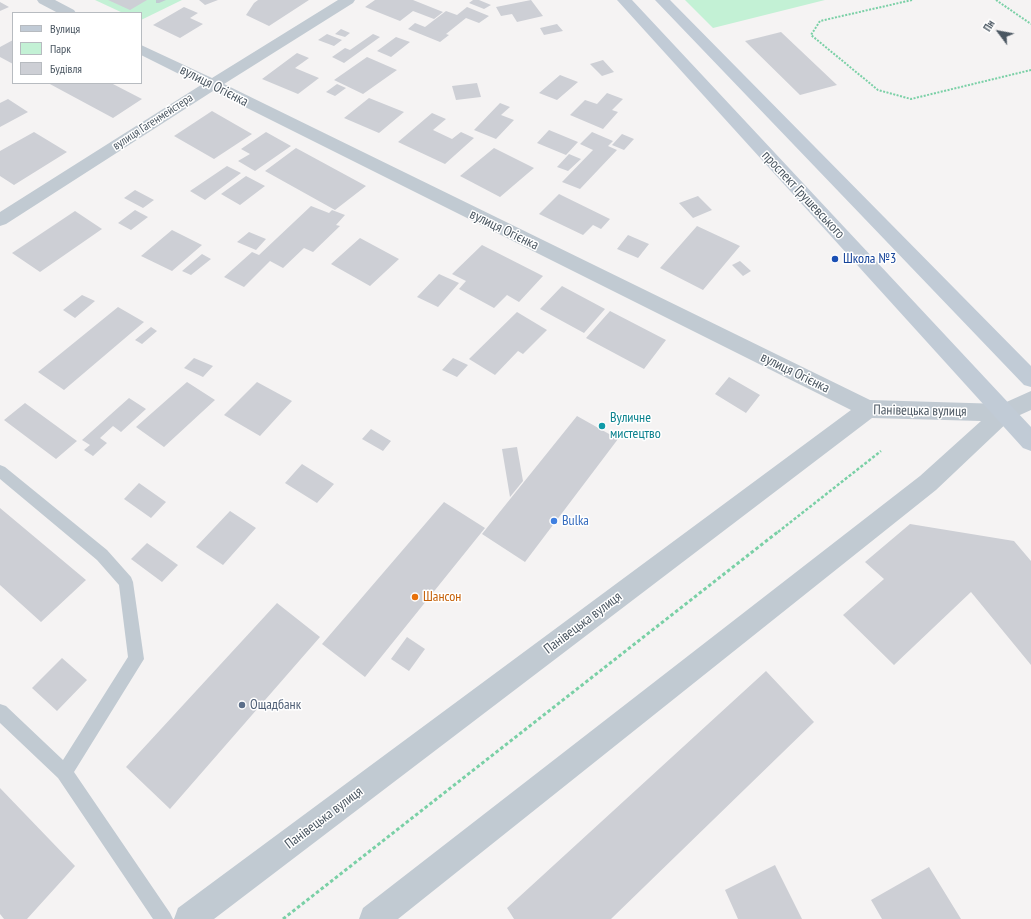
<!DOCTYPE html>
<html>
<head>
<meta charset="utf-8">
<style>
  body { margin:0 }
  #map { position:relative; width:1031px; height:919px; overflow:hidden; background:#f5f3f3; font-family:"PT Sans Narrow",sans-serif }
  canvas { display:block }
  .legend { position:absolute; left:12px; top:12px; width:130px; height:72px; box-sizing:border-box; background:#fff; border:1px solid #b7bbc0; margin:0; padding:5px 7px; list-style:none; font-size:12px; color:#4a5661 }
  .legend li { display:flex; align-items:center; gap:8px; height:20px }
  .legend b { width:20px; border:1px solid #b7bbc0 }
  .north { position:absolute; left:979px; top:12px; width:40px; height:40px; -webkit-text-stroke:3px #fff; paint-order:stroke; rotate:302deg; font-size:11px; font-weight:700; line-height:16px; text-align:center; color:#4a5661 }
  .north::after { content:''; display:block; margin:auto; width:14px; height:18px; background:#4a5661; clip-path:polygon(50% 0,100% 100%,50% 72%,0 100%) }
</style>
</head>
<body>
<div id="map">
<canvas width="1031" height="919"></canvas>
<ul class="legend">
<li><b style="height:5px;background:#c1cbd6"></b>Вулиця</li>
<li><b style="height:11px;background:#c3f1d5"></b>Парк</li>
<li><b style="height:11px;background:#cdcfd5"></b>Будівля</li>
</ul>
<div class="north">Пн</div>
</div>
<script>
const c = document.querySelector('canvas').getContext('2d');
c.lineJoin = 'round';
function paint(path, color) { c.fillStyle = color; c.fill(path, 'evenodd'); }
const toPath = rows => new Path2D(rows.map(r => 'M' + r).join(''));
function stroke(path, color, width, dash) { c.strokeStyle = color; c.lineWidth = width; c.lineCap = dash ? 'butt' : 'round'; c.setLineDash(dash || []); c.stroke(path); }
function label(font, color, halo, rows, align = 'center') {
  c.font = font + ' "PT Sans Narrow",sans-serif'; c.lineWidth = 3; c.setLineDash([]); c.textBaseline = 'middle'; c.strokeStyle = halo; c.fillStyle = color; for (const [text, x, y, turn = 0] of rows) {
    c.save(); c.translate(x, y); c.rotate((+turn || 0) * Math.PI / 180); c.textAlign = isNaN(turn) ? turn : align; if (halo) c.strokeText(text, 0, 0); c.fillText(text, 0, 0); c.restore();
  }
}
paint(toPath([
  [95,0,182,0,141,20,141,13,123,13],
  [685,0,825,0,713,28]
]), '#c3f1d5');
paint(toPath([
  [108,0,147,0,130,10],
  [199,0,218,0,205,5],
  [258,0,309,0,269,26,246,15,254,3],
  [375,0,413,0,443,12,434,19,413,11,400,21,365,7],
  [473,0,479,0,491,5,484,9,469,3],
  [531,0,543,16,517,22,512,14,501,16,496,7],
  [0,2,9,7,0,11],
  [184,7,198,13,190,18,203,24,180,38,153,25],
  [467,7,489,16,479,23,466,18,446,34,449,35,440,42,408,29,415,23,425,27,446,11,457,15],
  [557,24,563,31,544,35,540,28],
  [341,29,350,33,345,37,335,34],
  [781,32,837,85,800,95,745,41],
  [327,34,342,40,334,46,318,40],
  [373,34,380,37,344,63,332,57,345,48,350,50],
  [396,37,410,42,391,57,377,51],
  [13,40,13,64,0,57,0,47],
  [297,53,309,58,295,68,319,78,298,94,262,79],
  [367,57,397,70,363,94,334,80],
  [603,60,614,72,602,76,590,64],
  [560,75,578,82,557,100,539,93],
  [48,83,111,83,142,99,113,118],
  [477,83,481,97,456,100,452,86],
  [337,84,346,88,335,96,326,92],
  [607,93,623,99,612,110,618,112,603,129,570,115,585,100,597,104],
  [369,98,404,112,379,133,344,118],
  [8,99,28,112,0,127,0,103],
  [500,103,510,107,501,115,514,120,496,139,474,130],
  [212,111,252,134,214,159,174,136],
  [432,113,446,119,433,130,452,139,461,132,474,138,445,164,398,142],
  [549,130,578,142,566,155,537,143],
  [34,132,67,152,14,185,0,176,0,151],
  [266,132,291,146,255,171,238,161,250,154,241,149],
  [592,132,613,141,608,146,617,150,580,189,562,182,593,150,580,144],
  [622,134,634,139,624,150,612,145],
  [296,148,366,186,335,210,265,171],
  [494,148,534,168,500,197,460,176],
  [569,154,581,159,568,171,557,167],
  [227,166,241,173,205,200,190,191],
  [246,176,265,186,240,205,221,194],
  [135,190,154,200,143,208,124,198],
  [559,194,610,219,601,229,593,225,583,235,539,214],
  [698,196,712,210,693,218,679,203],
  [311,206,329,213,332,210,345,215,336,225,340,226,313,252,304,248,283,268,270,261,244,287,224,277,252,252,259,255],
  [135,210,148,217,131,230,118,223],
  [75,211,102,229,40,272,12,253],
  [697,226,740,246,703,290,660,268],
  [172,230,202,245,172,271,141,256],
  [249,232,266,239,256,250,237,242],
  [628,235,649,244,638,258,617,249],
  [360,238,399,259,370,286,331,264],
  [482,245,543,276,519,302,507,295,494,308,459,289,466,281,452,274],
  [202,254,211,259,191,275,182,271],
  [740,261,751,271,743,276,732,265],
  [439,274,459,283,438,307,417,297],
  [562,286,605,309,584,333,540,309],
  [82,295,95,301,75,318,63,310],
  [118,307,144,322,64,390,38,372],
  [610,311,666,340,644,369,586,338],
  [517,312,547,330,523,354,518,351,495,375,469,359],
  [151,327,157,331,142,344,135,340],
  [194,358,213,366,203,377,184,368],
  [453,358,468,365,457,377,442,370],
  [729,377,760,395,746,413,715,394],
  [187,382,215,400,164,447,136,427],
  [257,382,292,401,260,436,224,415],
  [129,398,146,409,121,432,113,426,100,438,107,443,93,456,84,450,90,445,82,440],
  [25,403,77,441,56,459,4,420],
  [577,416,618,439,525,562,482,534],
  [371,429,391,441,383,451,362,439],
  [517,447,523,481,510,497,502,449],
  [302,464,334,484,317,503,285,483],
  [139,483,166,502,151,518,124,499],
  [444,502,485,528,365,677,322,644],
  [0,508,86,580,41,622,0,585],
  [230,511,256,528,223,565,196,547],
  [910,524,1014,541,1031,561,1031,665,971,592,894,665,843,615,884,579,865,562],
  [147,543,178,565,162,582,131,559],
  [277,603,320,637,170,809,126,767],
  [407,637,425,649,409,671,391,659],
  [62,658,87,680,57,711,32,688],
  [766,671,814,722,611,919,514,919,507,908],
  [0,788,75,866,27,919,4,919,0,914],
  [775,865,802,919,738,919,725,890],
  [929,867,961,919,882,919,871,900]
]), '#cdcfd5');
stroke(toPath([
  [912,0,820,21,811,35,878,90,911,99,1031,70],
  [996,0,1031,24]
]), '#7ad0a6', 2, [2, 1.5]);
stroke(toPath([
  [778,532,881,451]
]), '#7ad0a6', 2.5, [3, 2]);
stroke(toPath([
  [283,919,779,531]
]), '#7ad0a6', 3, [3.5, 2.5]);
paint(toPath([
  [156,0,166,0,159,3,156,3,156,0],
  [0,465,5,467,107,550,131,577,133,582,144,659,74,772,170,913,173,919,153,919,58,778,0,723,0,704,6,706,63,760,128,657,119,585,97,560,0,479,0,465]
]), '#c1cad2');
paint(toPath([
  [37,0,55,0,74,10,76,13,58,13,39,3,37,0],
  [338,0,355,0,353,3,224,84,870,400,1002,404,1031,391,1031,410,1011,419,936,490,398,919,359,919,363,908,920,476,981,421,872,418,214,919,174,919,178,908,851,410,213,91,6,224,0,226,0,212,201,85,141,55,141,45,212,78,338,0]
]), '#c1cad2');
paint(toPath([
  [617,0,632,0,1031,427,1031,451,1023,448,617,0],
  [655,0,670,0,1031,366,1031,387,1024,385,655,0]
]), '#c1cbd6');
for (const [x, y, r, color] of [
  [835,259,4,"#1a4fb4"],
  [602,426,4,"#0f9aa8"],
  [554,521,4,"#3f7fe0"],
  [415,597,4,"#e8710a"],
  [242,705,4,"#5c6f8a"]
]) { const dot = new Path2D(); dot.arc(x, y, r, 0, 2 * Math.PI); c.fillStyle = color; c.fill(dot); stroke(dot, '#fff', 1.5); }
label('12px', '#4a5661', '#fff', [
  ["вулиця Гагенмейстера",153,122,-33]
]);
label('14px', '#4a5661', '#fff', [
  ["вулиця Огієнка",214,86,27],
  ["проспект Грушевського",803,195,47],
  ["вулиця Огієнка",504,230,26],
  ["вулиця Огієнка",795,373,26],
  ["Панівецька вулиця",920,411,1],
  ["Панівецька вулиця",583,623,-37],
  ["Панівецька вулиця",324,818,-37]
]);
label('14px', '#164399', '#fff', [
  ["Школа №3",843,259]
], 'left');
label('14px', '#0d838f', '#fff', [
  ["Вуличне",610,418],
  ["мистецтво",610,434]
], 'left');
label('14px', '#366cbe', '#fff', [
  ["Bulka",562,521]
], 'left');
label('14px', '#c56008', '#fff', [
  ["Шансон",423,597]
], 'left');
label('14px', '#4e5e75', '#fff', [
  ["Ощадбанк",250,705]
], 'left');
</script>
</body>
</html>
